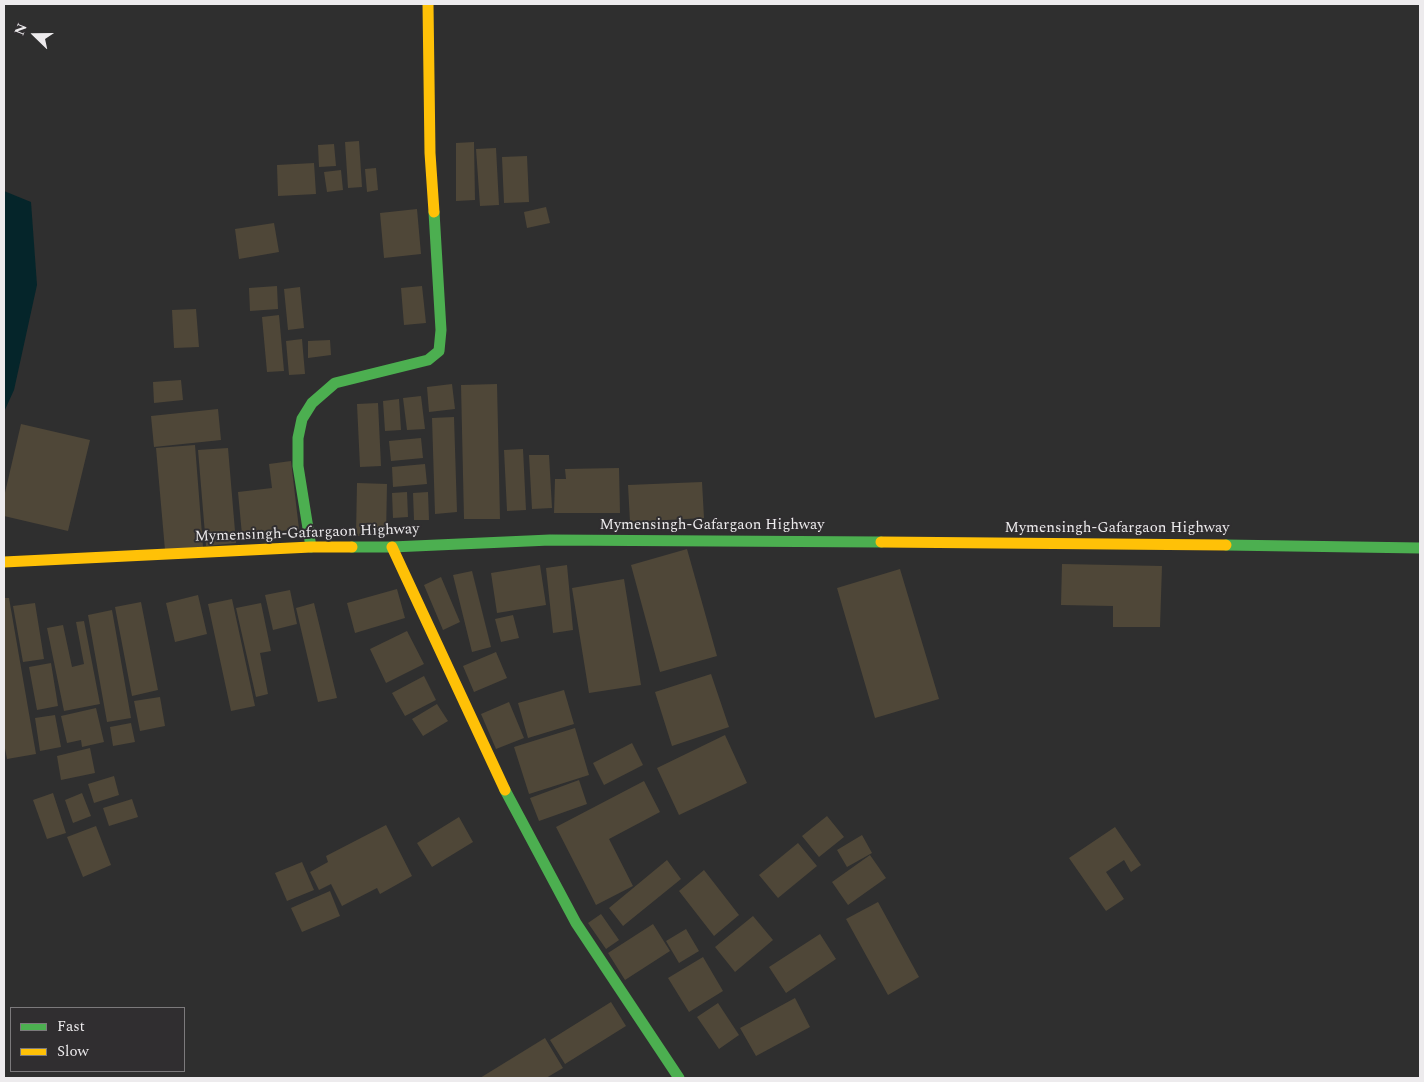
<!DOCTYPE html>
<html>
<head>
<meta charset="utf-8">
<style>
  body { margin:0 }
  #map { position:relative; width:1424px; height:1082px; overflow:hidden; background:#2f2f2f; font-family:Spectral,serif }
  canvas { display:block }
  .frame { position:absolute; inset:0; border:5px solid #edebed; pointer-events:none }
  .legend { position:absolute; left:10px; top:1007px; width:175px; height:65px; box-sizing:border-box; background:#302e30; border:1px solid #7c7a7c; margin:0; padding:6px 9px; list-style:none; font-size:15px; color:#edebed }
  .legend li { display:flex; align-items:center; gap:10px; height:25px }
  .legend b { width:25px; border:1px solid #7c7a7c }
  .north { position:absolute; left:10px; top:10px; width:50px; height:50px; -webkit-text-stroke:4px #302e30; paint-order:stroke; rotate:292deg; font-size:14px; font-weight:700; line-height:20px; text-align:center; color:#edebed }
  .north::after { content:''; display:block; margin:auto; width:18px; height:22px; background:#edebed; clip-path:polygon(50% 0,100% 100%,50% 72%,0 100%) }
</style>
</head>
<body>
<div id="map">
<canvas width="1424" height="1082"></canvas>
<div class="frame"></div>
<ul class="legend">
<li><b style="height:6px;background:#4caf50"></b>Fast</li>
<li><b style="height:6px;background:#ffc107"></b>Slow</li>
</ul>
<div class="north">N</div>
</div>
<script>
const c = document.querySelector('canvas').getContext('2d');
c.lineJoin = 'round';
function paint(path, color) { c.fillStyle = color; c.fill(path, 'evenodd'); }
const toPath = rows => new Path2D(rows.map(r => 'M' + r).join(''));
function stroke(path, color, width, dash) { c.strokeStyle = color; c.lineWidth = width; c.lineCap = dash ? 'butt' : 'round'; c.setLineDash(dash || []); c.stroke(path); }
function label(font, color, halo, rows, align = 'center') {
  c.font = font + ' Spectral,serif'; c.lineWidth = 4; c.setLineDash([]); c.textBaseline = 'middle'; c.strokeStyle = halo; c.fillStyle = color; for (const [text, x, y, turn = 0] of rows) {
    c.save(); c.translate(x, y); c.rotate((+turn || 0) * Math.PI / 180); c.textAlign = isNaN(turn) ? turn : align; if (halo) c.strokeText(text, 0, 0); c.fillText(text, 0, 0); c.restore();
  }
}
paint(toPath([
  [4,191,31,202,37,285,14,390,4,412]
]), '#05252a');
paint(toPath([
  [359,141,362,187,348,188,345,142],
  [474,142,475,200,456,201,456,143],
  [334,144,336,166,319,167,318,145],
  [496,148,499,205,480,206,476,149],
  [527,156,529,202,504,203,502,157],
  [314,163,316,194,278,196,277,165],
  [376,168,378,190,367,192,365,169],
  [341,170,343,190,327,192,324,172],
  [546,207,550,223,527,228,524,212],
  [417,209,421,254,384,258,380,213],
  [274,223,279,252,239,259,235,229],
  [277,286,278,309,250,311,249,288],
  [422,286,426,323,404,325,401,288],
  [300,287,304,328,288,330,284,289],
  [196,309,199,347,174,348,172,310],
  [279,315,284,371,267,372,262,317],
  [302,339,305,374,289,375,286,341],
  [330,340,331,355,308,358,308,341],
  [181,380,183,400,154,403,153,382],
  [452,384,455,409,429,412,427,387],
  [497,384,500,519,464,519,461,385],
  [421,396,425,429,407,430,403,398],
  [399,399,401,430,385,431,383,401],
  [378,403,381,466,360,467,357,404],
  [218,409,221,440,154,447,151,416],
  [454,417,457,512,435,514,432,418],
  [21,424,90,440,68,531,4,516,4,497],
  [421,438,423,458,391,461,389,441],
  [195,445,203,547,165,550,156,448],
  [228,448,236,543,206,546,198,450],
  [523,449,526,510,507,511,504,450],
  [529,455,549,455,552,508,532,509],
  [291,461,299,529,242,535,238,492,272,488,269,464],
  [425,464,427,484,393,487,392,467],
  [619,468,620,513,554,513,555,479,566,479,565,469],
  [702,482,704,518,630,522,628,485],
  [357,483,387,484,386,536,356,536],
  [407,492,408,517,393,518,392,493],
  [428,492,429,520,414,520,413,493],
  [687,549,717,656,660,672,631,565],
  [1062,564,1162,566,1160,627,1113,627,1113,606,1061,605],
  [540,565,546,605,497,613,491,573],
  [567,565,573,630,553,633,546,568],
  [900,569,939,699,875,718,837,588],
  [472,571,491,647,472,652,453,575],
  [441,577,460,622,443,630,424,585],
  [624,579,641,685,589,693,572,588],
  [397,589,405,618,355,633,347,603],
  [290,590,297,624,273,630,265,595],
  [198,595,207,634,175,642,166,603],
  [4,598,9,598,36,754,7,759,4,743],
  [232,599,255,706,231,711,208,604],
  [141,602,158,690,132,696,115,607],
  [35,603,44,659,23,662,13,606],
  [261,603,271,651,260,653,268,694,256,697,236,608],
  [314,603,337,698,318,702,296,608],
  [112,610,131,718,107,722,88,615],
  [513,615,519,638,501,642,495,619],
  [84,621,100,704,64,711,47,628,63,625,72,667,84,664,76,622],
  [407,631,424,664,386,683,370,649],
  [496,652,507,678,474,692,463,666],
  [51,663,58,706,37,710,29,667],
  [711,674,729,727,672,746,655,692],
  [424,676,436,700,405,716,392,693],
  [564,690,574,724,528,738,518,703],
  [160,697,165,726,140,731,134,701],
  [509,702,524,738,496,749,481,714],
  [437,704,448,721,423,736,412,719],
  [96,708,104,742,82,747,81,740,67,743,61,716],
  [55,715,61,747,40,751,35,718],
  [131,723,135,742,113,746,110,727],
  [575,728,589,775,529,794,514,747],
  [725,735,747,783,679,815,657,768],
  [632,743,643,765,604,785,593,763],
  [90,748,95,773,61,780,57,756],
  [114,776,119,795,94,803,88,784],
  [579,780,587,804,539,821,530,798],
  [644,781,660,812,609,839,633,886,596,905,556,827],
  [53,793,66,833,47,839,33,800],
  [82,793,91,816,73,823,65,800],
  [132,799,138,817,109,826,103,808],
  [827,816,844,837,819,857,802,836],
  [459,817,473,842,432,867,417,843],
  [386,825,412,876,380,894,377,888,342,906,331,884,319,890,310,872,328,862,326,856],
  [96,826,111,865,83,877,67,837],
  [1115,827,1141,865,1131,872,1124,860,1106,872,1124,899,1106,911,1069,858],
  [862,835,872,853,847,867,837,850],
  [798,843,817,866,778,898,759,875],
  [870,855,886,878,848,905,832,882],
  [667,860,681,879,623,926,609,908],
  [302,862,314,890,287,901,275,873],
  [704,870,739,915,714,936,679,891],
  [330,891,340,916,302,932,291,908],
  [878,902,919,977,888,995,846,919],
  [601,914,619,940,606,949,588,923],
  [753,916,773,940,735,972,715,947],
  [653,924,670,951,625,980,608,953],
  [686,929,699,951,679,963,666,941],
  [820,934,836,959,786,993,769,967],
  [703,957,723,991,689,1012,668,978],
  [795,998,810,1027,756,1056,740,1028],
  [611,1002,626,1026,565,1064,550,1040],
  [718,1003,739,1035,719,1049,697,1017],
  [545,1038,563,1068,546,1078,480,1078]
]), '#4f4738');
stroke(toPath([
  [1226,545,1420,548],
  [311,547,298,466,298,438,302,419,312,403,335,383,428,360,439,351,441,330,434,212],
  [352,547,392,547,550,540,881,542],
  [505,790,576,923,679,1078]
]), '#4caf50', 11);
stroke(toPath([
  [428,4,430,153,434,212],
  [881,542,1226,545],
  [392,547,505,790],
  [4,562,311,547,352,547]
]), '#ffc107', 11);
label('15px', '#edebed', '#302e30', [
  ["Mymensingh-Gafargaon Highway",712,526],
  ["Mymensingh-Gafargaon Highway",1117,529],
  ["Mymensingh-Gafargaon Highway",307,534,-2]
]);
</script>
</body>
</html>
